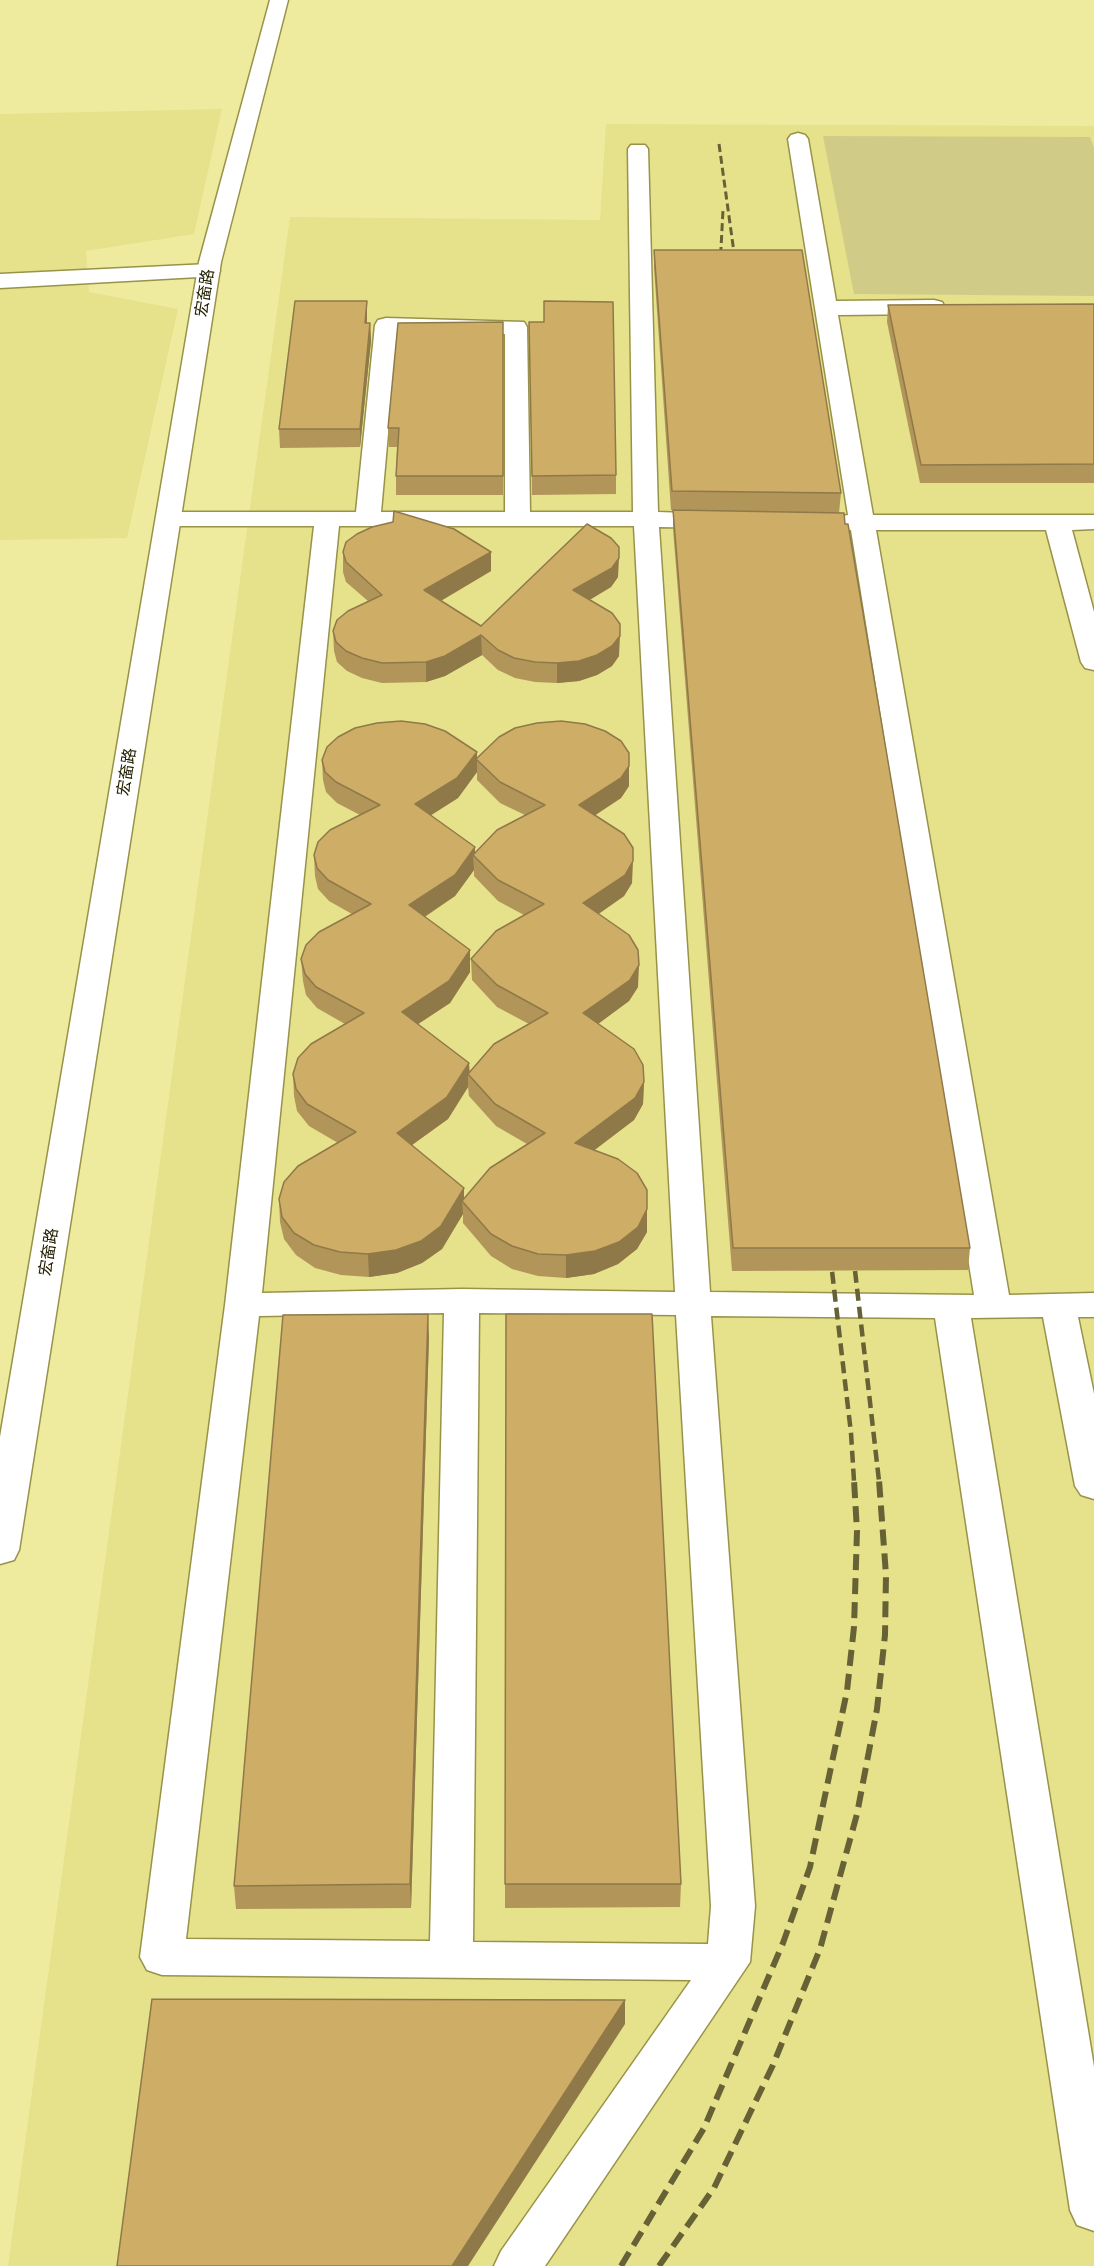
<!DOCTYPE html>
<html>
<head>
<meta charset="utf-8">
<style>
  body { margin:0 }
  canvas { display:block; background:#efeb9e }
</style>
</head>
<body>
<canvas width="1094" height="2266"></canvas>
<script>
const c = document.querySelector('canvas').getContext('2d');
c.lineJoin = 'round';
function paint(path, color) { c.fillStyle = color; c.fill(path, 'evenodd'); }
const toPath = rows => new Path2D(rows.map(r => 'M' + r).join(''));
function stroke(path, color, width, dash) { c.strokeStyle = color; c.lineWidth = width; c.lineCap = dash ? 'butt' : 'round'; c.setLineDash(dash || []); c.stroke(path); }
function label(font, color, halo, rows, align = 'center') {
  c.font = font + ' Cabin,"Noto Sans SC",sans-serif'; c.lineWidth = 5; c.setLineDash([]); c.textBaseline = 'middle'; c.strokeStyle = halo; c.fillStyle = color; for (const [text, x, y, turn = 0] of rows) {
    c.save(); c.translate(x, y); c.rotate((+turn || 0) * Math.PI / 180); c.textAlign = isNaN(turn) ? turn : align; if (halo) c.strokeText(text, 0, 0); c.fillText(text, 0, 0); c.restore();
  }
}
paint(toPath([
  [222,109,194,234,86,251,89,292,178,309,127,538,0,540,0,114],
  [606,124,1094,126,1094,2266,8,2266,290,217,600,220]
]), '#e6e18b');
paint(toPath([
  [823,136,1090,137,1094,148,1094,296,854,294]
]), '#d0cc88');
const street = toPath([
  [798,133,805,135,808,139,836,301,934,300,942,302,945,307,942,312,934,314,838,315,873,515,1094,515,1094,529,1072,530,1094,612,1094,670,1085,668,1081,662,1046,530,876,530,1009,1295,1094,1293,1094,1317,1078,1317,1094,1394,1094,1499,1081,1495,1075,1486,1043,1317,971,1318,1094,2067,1094,2231,1077,2225,1070,2210,935,1318,711,1316,755,1906,750,1962,545,2266,494,2266,501,2251,691,1980,162,1975,147,1970,140,1957,225,1305,314,526,168,526,159,524,156,519,159,514,168,512,356,512,375,325,378,320,386,318,524,322,527,327,530,512,633,512,628,149,631,145,645,145,648,149,658,512,717,514,726,516,729,521,726,526,717,528,659,527,710,1292,974,1295,851,530,832,528,828,523,832,518,848,515,788,139,791,135,798,133],
  [397,332,505,334,505,512,381,512,397,332],
  [339,526,634,526,675,1292,462,1289,262,1293,339,526],
  [444,1313,430,1941,186,1939,259,1316,444,1313],
  [479,1313,676,1315,711,1906,708,1944,473,1942,479,1313],
  [209,264,217,266,220,271,217,276,0,288,0,274,209,264]
]);
const secondary = toPath([
  [270,0,288,0,221,262,19,1550,14,1560,0,1564,0,1437,199,262,270,0]
]);
stroke(street, '#989349', 3);
stroke(secondary, '#989349', 3);
paint(street, '#fff');
paint(secondary, '#fff');
stroke(toPath([
  [719,144,736,267],
  [720,267,723,210]
]), '#666235', 3, [8, 4]);
stroke(toPath([
  [853,1253,879,1481],
  [830,1254,851,1433,854,1481]
]), '#666235', 4.5, [12, 6]);
stroke(toPath([
  [621,2266,704,2128,783,1943,810,1867,847,1691,854,1627,857,1531,854,1480],
  [659,2266,714,2188,773,2065,820,1949,857,1814,877,1709,885,1635,886,1575,879,1480]
]), '#666235', 6, [16, 8]);
paint(toPath([
  [654,250,841,493,839,513,671,510,654,268],
  [367,301,367,323,370,323,371,341,360,447,280,448,279,429],
  [1094,304,1094,483,920,483,887,322,888,305],
  [503,322,503,495,396,495,396,476,397,447,389,447,388,428],
  [529,322,616,475,616,494,532,495],
  [673,510,845,524,970,1248,968,1270,732,1271,673,529],
  [343,552,491,552,491,571,441,601,481,626,618,577,611,587,589,600,619,656,612,666,597,675,579,681,557,683,535,682,515,678,498,670,482,655,445,676,426,682,382,683,362,678,347,671,337,662,334,651,333,631,368,601,346,582,343,572],
  [477,752,477,759,629,786,621,798,595,815,632,883,624,896,598,914,638,987,629,1001,598,1024,644,1082,643,1104,634,1120,594,1150,647,1232,637,1249,618,1264,594,1274,566,1278,538,1276,512,1269,491,1256,463,1223,463,1214,442,1249,422,1263,397,1273,369,1277,341,1275,315,1268,296,1255,284,1239,280,1222,279,1199,338,1143,309,1126,297,1111,294,1096,293,1074,345,1024,317,1008,306,995,303,981,301,959,352,914,329,901,318,889,315,876,314,855,360,815,337,803,326,792,323,780,322,760],
  [477,772,477,780,500,803,525,815,475,853,430,816,458,798],
  [474,870,474,876,498,901,524,915,471,959,472,980,497,1007,529,1024,470,1072,418,1024,450,1003,470,972,425,917,455,896],
  [468,1087,469,1096,496,1126,527,1144,464,1199,412,1145,448,1119],
  [429,1337,411,1908,236,1909,234,1886],
  [505,1884,681,1884,680,1907,505,1908]
]), '#b19559');
paint(toPath([
  [367,301,367,319,365,341,365,323],
  [370,323,371,341,360,447,360,429],
  [491,552,491,571,425,610,424,590],
  [619,558,618,577,611,587,573,610,573,590],
  [481,635,482,655,445,676,426,682,426,662],
  [620,636,619,656,612,666,597,675,579,681,557,683,557,663],
  [477,752,477,772,458,798,415,825,415,804],
  [629,766,629,786,621,798,579,826,579,805],
  [475,847,475,857,473,855,474,870,455,896,410,926,409,905],
  [633,861,632,883,624,896,583,925,583,903],
  [470,950,470,972,450,1003,403,1034,402,1012],
  [639,965,638,987,629,1001,583,1035,583,1013],
  [469,1063,470,1076,468,1074,468,1087,448,1119,398,1155,397,1133],
  [644,1082,643,1104,634,1120,575,1165,575,1143],
  [464,1188,464,1203,462,1201,463,1214,442,1249,422,1263,397,1273,369,1277,368,1254],
  [647,1209,647,1232,637,1249,618,1264,594,1274,566,1278,566,1255],
  [428,1314,429,1337,411,1908,410,1884],
  [625,2000,625,2024,468,2266,452,2266]
]), '#907948');
const building = toPath([
  [654,250,802,250,841,493,672,491,654,250],
  [295,301,367,301,365,323,370,323,360,429,279,429,295,301],
  [544,301,613,302,616,475,532,476,529,322,544,322,544,301],
  [1094,304,1094,464,921,465,888,305,1094,304],
  [503,322,503,476,396,476,399,428,388,428,398,323,503,322],
  [673,510,844,513,845,524,848,524,970,1248,733,1248,673,510],
  [394,511,454,529,491,552,424,590,481,626,587,524,611,538,619,547,619,558,612,568,573,590,612,613,620,624,620,636,612,646,597,655,579,661,557,663,535,662,514,658,498,650,481,635,445,656,426,662,382,663,362,658,346,651,336,642,333,631,337,620,348,611,382,595,346,562,343,552,346,542,357,534,372,527,393,522,394,511],
  [401,721,425,724,445,731,477,752,457,778,415,804,475,847,455,875,409,905,470,950,449,981,402,1012,469,1063,447,1097,397,1133,464,1188,441,1226,421,1241,396,1250,368,1254,340,1252,314,1245,294,1233,282,1217,279,1199,284,1182,298,1166,356,1132,307,1104,296,1089,293,1074,298,1058,311,1044,364,1013,316,987,305,974,301,959,306,945,319,932,371,904,328,880,317,868,314,855,318,842,330,830,380,805,336,782,325,772,322,760,327,747,338,737,355,728,377,723,401,721],
  [561,721,585,724,605,731,621,741,629,753,629,766,621,778,579,805,624,834,633,848,633,861,625,875,583,903,629,935,638,950,639,965,630,980,583,1013,634,1049,643,1065,644,1082,635,1098,575,1143,618,1159,637,1173,647,1190,647,1209,638,1227,619,1242,595,1251,566,1255,538,1254,512,1246,491,1234,462,1201,490,1168,545,1133,495,1104,468,1074,494,1044,548,1013,497,985,471,959,496,931,544,904,498,880,473,855,497,830,545,805,500,782,476,759,499,737,515,728,537,723,561,721],
  [428,1314,410,1884,234,1886,283,1315,428,1314],
  [506,1314,652,1314,681,1884,505,1884,506,1314],
  [152,1999,625,2000,452,2266,117,2266,152,1999]
]);
paint(building, '#cead67');
stroke(building, '#907948', 1.5);
label('16px', '#232002', '#fff', [
  ["宏奤路",205,293,-81],
  ["宏奤路",127,772,-81],
  ["宏奤路",49,1252,-81]
]);
</script>
</body>
</html>
